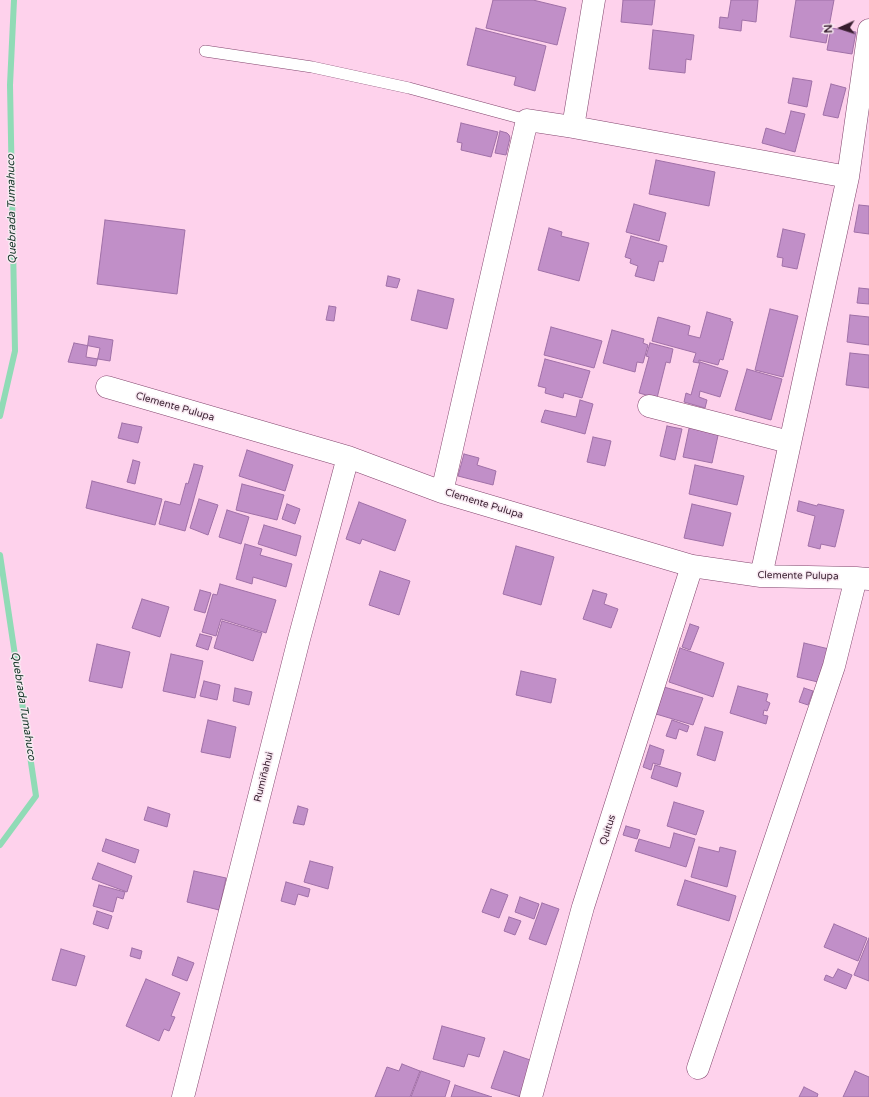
<!DOCTYPE html>
<html>
<head>
<meta charset="utf-8">
<style>
  body { margin:0 }
  #map { position:relative; width:869px; height:1097px; overflow:hidden; background:#fed2ec; font-family:"Varela Round",sans-serif }
  canvas { display:block }
  .north { position:absolute; left:821px; top:8px; width:40px; height:40px; -webkit-text-stroke:3px #f8e9f2; paint-order:stroke; rotate:267deg; font-size:11px; font-weight:700; line-height:16px; text-align:center; color:#371d2e }
  .north::after { content:''; display:block; margin:auto; width:14px; height:18px; background:#371d2e; clip-path:polygon(50% 0,100% 100%,50% 72%,0 100%) }
</style>
</head>
<body>
<div id="map">
<canvas width="869" height="1097"></canvas>
<div class="north">N</div>
</div>
<script>
const c = document.querySelector('canvas').getContext('2d');
c.lineJoin = 'round';
const toPath = rows => new Path2D(rows.map(r => 'M' + r).join(''));
function stroke(path, color, width, dash) { c.strokeStyle = color; c.lineWidth = width; c.lineCap = dash ? 'butt' : 'round'; c.setLineDash(dash || []); c.stroke(path); }
function paint(path, color) { c.fillStyle = color; c.fill(path, 'evenodd'); }
function label(font, color, halo, rows, align = 'center') {
  c.font = font + ' "Varela Round",sans-serif'; c.lineWidth = 3; c.setLineDash([]); c.textBaseline = 'middle'; c.strokeStyle = halo; c.fillStyle = color; for (const [text, x, y, turn = 0] of rows) {
    c.save(); c.translate(x, y); c.rotate((+turn || 0) * Math.PI / 180); c.textAlign = isNaN(turn) ? turn : align; if (halo) c.strokeText(text, 0, 0); c.fillText(text, 0, 0); c.restore();
  }
}
stroke(toPath([
  [0,416,15,351,10,85,14,0],
  [0,555,36,796,0,845]
]), '#90dbb6', 6);
const building = toPath([
  [493,0,533,0,566,8,557,45,486,28,493,0],
  [623,0,655,0,652,25,621,22,623,0],
  [731,0,758,0,756,22,742,20,741,31,719,28,720,17,728,18,731,0],
  [796,0,834,0,826,43,790,37,796,0],
  [476,28,546,46,535,91,514,85,516,77,467,65,476,28],
  [831,28,856,32,852,54,827,50,831,28],
  [653,30,694,35,691,60,686,59,685,73,649,69,653,30],
  [793,78,812,81,807,107,788,103,793,78],
  [831,84,846,88,838,118,823,115,831,84],
  [791,111,805,114,795,152,762,143,766,128,785,134,791,111],
  [461,123,498,132,491,157,461,150,462,143,457,142,461,123],
  [500,131,507,133,509,135,510,138,506,155,495,153,500,131],
  [656,160,715,172,709,206,649,194,656,160],
  [634,204,666,213,659,241,626,232,634,204],
  [859,205,869,206,869,234,854,232,859,205],
  [105,220,185,230,177,294,97,284,105,220],
  [549,228,562,232,561,236,589,243,579,281,538,270,549,228],
  [783,229,805,234,797,269,782,266,783,258,777,257,783,229],
  [631,236,667,246,663,262,659,261,654,281,635,276,638,266,630,263,631,259,625,257,631,236],
  [388,276,400,279,397,288,386,286,388,276],
  [859,288,869,289,869,304,857,303,859,288],
  [418,290,454,299,447,329,411,320,418,290],
  [329,306,336,307,334,321,326,320,329,306],
  [770,309,798,316,783,377,755,370,770,309],
  [707,312,731,319,730,321,733,322,723,360,720,359,718,365,699,360,699,363,693,362,696,353,652,341,658,317,690,326,688,335,700,338,707,312],
  [850,315,869,317,869,345,847,342,850,315],
  [551,327,602,341,594,368,544,355,551,327],
  [612,330,644,339,643,343,648,345,643,363,637,362,635,372,603,363,612,330],
  [89,336,113,340,110,361,86,357,89,336],
  [74,343,100,348,96,366,68,362,74,343],
  [650,343,673,349,670,363,666,362,657,398,639,393,649,357,646,356,650,343],
  [850,353,869,355,869,388,846,385,850,353],
  [545,359,590,371,582,398,564,393,563,398,545,393,546,388,538,386,545,359],
  [700,362,728,371,720,397,700,391,699,397,707,400,705,408,684,402,686,393,691,395,700,362],
  [747,369,782,379,771,420,735,410,747,369],
  [580,400,593,404,585,434,541,422,545,410,576,417,580,400],
  [122,423,142,427,138,443,118,438,122,423],
  [690,424,719,431,712,463,683,457,690,424],
  [667,426,682,429,675,460,660,456,667,426],
  [593,437,611,441,605,466,587,462,593,437],
  [247,450,293,465,285,491,239,476,247,450],
  [464,454,479,458,477,465,496,471,493,485,458,476,464,454],
  [133,460,140,462,135,484,127,482,133,460],
  [194,464,203,466,185,531,159,524,165,501,180,505,186,483,188,484,194,464],
  [695,465,744,476,737,505,689,494,695,465],
  [92,481,162,499,155,525,86,508,92,481],
  [242,484,284,495,277,520,236,510,242,484],
  [199,499,218,505,208,535,190,528,199,499],
  [799,501,817,506,818,504,844,510,835,547,821,544,820,549,808,546,815,516,797,511,799,501],
  [359,502,406,520,395,551,362,539,360,544,346,539,359,502],
  [287,504,300,509,295,524,282,519,287,504],
  [692,504,731,513,723,546,684,538,692,504],
  [227,510,249,517,241,544,219,537,227,510],
  [264,525,301,536,296,556,258,544,264,525],
  [245,544,262,549,260,555,292,564,286,587,253,577,252,584,236,579,245,544],
  [516,546,554,557,541,605,503,594,516,546],
  [380,571,410,581,399,615,369,605,380,571],
  [220,584,276,600,266,633,221,619,216,636,202,632,213,594,217,595,220,584],
  [200,590,211,593,205,613,194,610,200,590],
  [593,590,607,594,604,604,618,609,611,628,583,619,593,590],
  [142,599,169,607,160,637,132,628,142,599],
  [222,621,262,633,253,661,214,648,222,621],
  [690,624,699,627,690,650,682,647,690,624],
  [200,634,212,637,208,650,196,646,200,634],
  [804,643,829,649,822,683,797,677,804,643],
  [97,644,130,652,122,688,89,681,97,644],
  [680,648,724,663,713,697,669,682,680,648],
  [171,654,203,661,195,698,163,691,171,654],
  [521,671,556,679,551,703,516,695,521,671],
  [204,681,220,685,217,700,200,696,204,681],
  [738,686,768,694,766,701,770,703,767,711,764,710,763,715,768,716,766,724,730,713,738,686],
  [664,687,703,698,693,725,656,714,664,687],
  [235,688,252,692,249,705,233,701,235,688],
  [804,688,813,691,808,705,799,702,804,688],
  [208,720,236,727,230,758,201,752,208,720],
  [672,720,689,726,687,732,679,729,676,739,666,736,672,720],
  [705,727,723,732,715,761,697,755,705,727],
  [650,745,664,750,660,765,653,763,651,770,643,767,650,745],
  [655,765,681,773,677,787,651,778,655,765],
  [674,802,704,811,696,835,667,826,674,802],
  [298,806,308,809,304,825,293,823,298,806],
  [148,807,170,814,167,827,144,820,148,807],
  [626,826,640,830,637,839,623,835,626,826],
  [674,833,695,839,686,867,635,851,639,839,670,848,674,833],
  [106,839,139,850,135,863,102,851,106,839],
  [699,847,719,852,720,847,736,851,727,887,691,877,699,847],
  [310,861,333,867,328,889,304,882,310,861],
  [98,863,132,876,127,892,92,879,98,863],
  [194,871,226,878,219,910,187,902,194,871],
  [685,880,736,896,729,921,677,905,685,880],
  [286,882,310,889,308,897,298,894,295,905,281,901,286,882],
  [99,885,125,892,123,899,117,897,113,912,93,906,99,885],
  [491,889,508,895,499,918,482,912,491,889],
  [520,897,539,904,534,919,515,912,520,897],
  [542,903,559,909,546,945,529,939,542,903],
  [97,911,112,916,108,929,93,924,97,911],
  [509,917,521,921,515,935,504,931,509,917],
  [834,924,867,938,858,961,824,947,834,924],
  [869,938,869,981,854,975,869,938],
  [132,948,142,951,140,959,130,956,132,948],
  [61,949,85,956,76,986,52,980,61,949],
  [178,957,194,963,187,981,172,975,178,957],
  [838,969,852,975,846,989,824,980,826,975,833,978,838,969],
  [146,979,180,993,171,1016,175,1017,169,1031,164,1029,159,1041,126,1026,146,979],
  [442,1026,485,1038,479,1057,468,1054,464,1067,433,1059,442,1026],
  [504,1051,533,1061,521,1097,491,1088,504,1051],
  [402,1064,420,1071,410,1097,375,1097,387,1067,399,1071,402,1064],
  [421,1071,450,1081,445,1097,411,1097,421,1071],
  [855,1071,869,1077,869,1097,843,1097,855,1071],
  [455,1085,492,1097,451,1097,455,1085],
  [804,1087,818,1094,817,1097,799,1097,804,1087]
]);
paint(building, '#c18fc8');
stroke(building, '#a070a7', 1);
const service = toPath([
  [205,51,312,67,409,88,527,120]
]);
const minor = toPath([
  [573,127,594,0],
  [107,387,348,457,442,492,692,566,761,576,856,578,869,579],
  [649,406,789,442],
  [442,492,527,120,573,127,848,177],
  [761,576,848,177,869,30],
  [698,1068,834,666,856,578],
  [183,1097,299,639,348,457],
  [531,1097,583,907,692,566]
]);
stroke(service, '#83466e', 12);
stroke(minor, '#83466e', 23);
stroke(service, '#fff', 11);
stroke(minor, '#fff', 22);
label('10px', '#371d2e', '#f8e9f2', [
  ["Clemente Pulupa",175,407,16],
  ["Clemente Pulupa",484,504,17],
  ["Clemente Pulupa",798,576,1],
  ["Rumiñahui",264,777,-76],
  ["Quitus",608,830,-72]
]);
label('italic 11px', '#153728', '#f8e9f2', [
  ["Quebrada Tumahuco",12,209,-91],
  ["Quebrada Tumahuco",23,706,81]
]);
</script>
</body>
</html>
